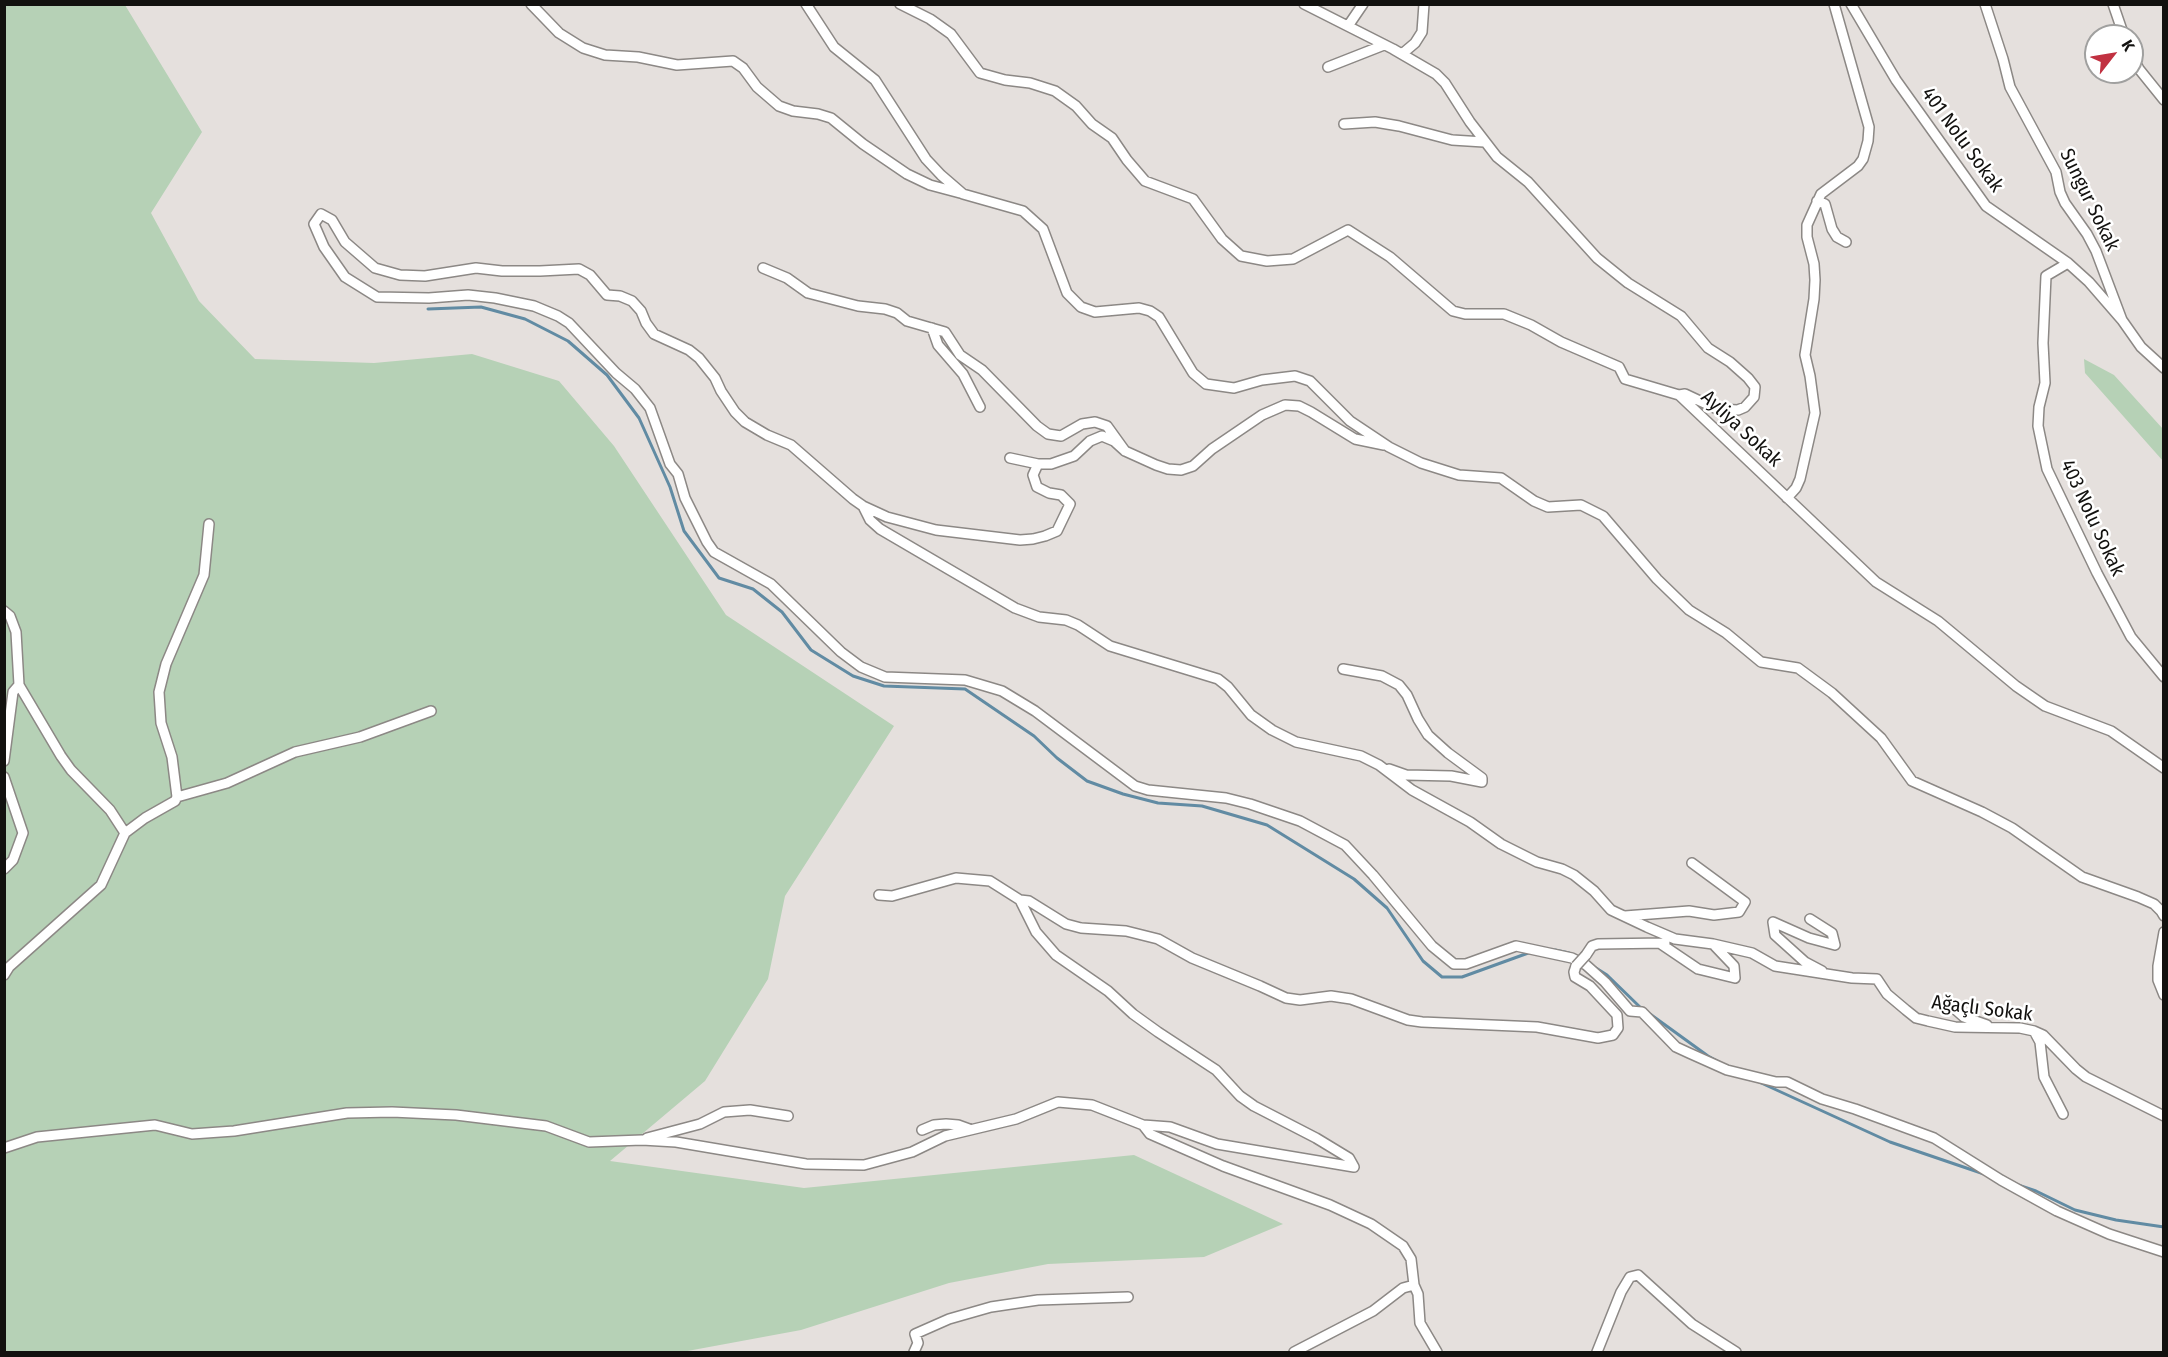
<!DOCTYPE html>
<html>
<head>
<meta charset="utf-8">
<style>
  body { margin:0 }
  #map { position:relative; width:2168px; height:1357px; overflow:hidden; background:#e5e0dd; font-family:"Fira Sans Condensed",sans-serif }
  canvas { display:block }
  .frame { position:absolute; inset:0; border:6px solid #12110f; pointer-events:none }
  .north { position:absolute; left:2084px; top:24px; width:60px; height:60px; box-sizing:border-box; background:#fff; border:2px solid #a0a09f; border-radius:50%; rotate:59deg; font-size:16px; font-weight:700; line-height:24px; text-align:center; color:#12110f }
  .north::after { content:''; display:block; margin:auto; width:21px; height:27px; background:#c13141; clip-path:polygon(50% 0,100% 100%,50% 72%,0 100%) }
</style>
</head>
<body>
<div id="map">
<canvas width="2168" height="1357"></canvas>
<div class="frame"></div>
<div class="north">K</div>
</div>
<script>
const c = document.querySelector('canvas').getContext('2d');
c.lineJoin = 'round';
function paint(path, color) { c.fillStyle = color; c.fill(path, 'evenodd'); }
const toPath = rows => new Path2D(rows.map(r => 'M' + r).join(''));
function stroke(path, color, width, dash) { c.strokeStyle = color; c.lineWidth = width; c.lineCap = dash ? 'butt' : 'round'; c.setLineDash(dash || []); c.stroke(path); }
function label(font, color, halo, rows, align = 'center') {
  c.font = font + ' "Fira Sans Condensed",sans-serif'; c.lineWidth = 5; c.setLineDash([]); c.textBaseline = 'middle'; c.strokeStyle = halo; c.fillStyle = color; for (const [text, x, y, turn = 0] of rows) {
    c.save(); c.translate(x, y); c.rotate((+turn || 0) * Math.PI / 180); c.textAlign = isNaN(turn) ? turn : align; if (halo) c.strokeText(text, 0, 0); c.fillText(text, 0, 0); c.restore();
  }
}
paint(toPath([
  [5,5,125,5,202,132,151,213,199,301,255,359,374,363,472,354,559,381,614,446,726,615,894,726,785,896,768,979,705,1081,610,1161,804,1188,1134,1155,1283,1224,1204,1257,1048,1264,949,1283,801,1330,682,1352,5,1352],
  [2084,359,2114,375,2163,429,2163,461,2085,373]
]), '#b6d1b6');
stroke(toPath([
  [428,309,481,307,525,319,568,341,607,375,639,418,670,487,684,531,719,578,753,589,782,612,811,650,853,676,884,686,965,689,1034,736,1057,758,1087,781,1123,794,1158,803,1202,806,1267,825,1354,879,1387,908,1423,961,1442,977,1462,977,1531,952],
  [1555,950,1569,953],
  [1596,968,1607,975,1642,1009],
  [1650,1014,1708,1056,1719,1062],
  [1759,1082,1890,1142,1984,1174],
  [2018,1185,2036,1191,2075,1210,2116,1220,2164,1227]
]), '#618ba3', 3);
const minor = toPath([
  [531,4,559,33,583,48,605,55,638,57,677,65,733,61,743,68,757,87,779,106,793,111,818,114,831,118,863,144,907,174,930,185,960,193],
  [806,4,834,47,875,80,926,159,941,175,963,194,1023,211,1043,229,1067,293,1081,307,1095,312,1139,308,1150,311,1159,317,1193,373,1206,384,1234,388,1262,380,1295,376,1310,381,1350,421,1389,447,1421,463,1459,475,1501,478,1534,501,1548,507,1581,505,1603,516,1657,579,1689,610,1726,633,1761,662,1798,668,1832,693,1881,738,1912,781,1982,812,2012,828,2082,877,2138,897,2154,904,2161,911,2164,916],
  [900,4,930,19,951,34,980,73,1005,80,1030,83,1055,91,1076,106,1092,124,1112,138,1127,160,1145,181,1193,199,1222,239,1241,256,1267,261,1293,259,1348,230,1390,257,1453,311,1465,314,1504,314,1531,325,1561,342,1619,367,1625,379,1679,395],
  [1304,4,1393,49,1436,74,1445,83,1470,122,1497,157,1528,182,1597,258,1628,283,1681,316,1708,348,1730,362,1748,378,1755,387,1754,397,1745,407,1738,410,1717,409,1685,394,1679,395,1876,582,1938,621,2016,686,2045,706,2111,731,2164,768],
  [1851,4,1896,80,1986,206,2068,263,2089,282,2122,320],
  [1985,4,2003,59,2010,87,2056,172,2060,192,2065,203,2087,234,2096,251,2122,320,2141,347,2164,368],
  [2113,4,2124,36],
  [1348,26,1363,4],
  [1402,54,1415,43,1422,32,1424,4],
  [2132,56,2139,69,2164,100],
  [1328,67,1384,45],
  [1344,124,1375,122,1399,126,1452,140,1484,142],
  [1817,201,1825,204,1832,229,1837,237,1846,242],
  [2068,263,2046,276,2043,343,2045,383,2039,407,2038,426,2047,469,2097,573,2131,637,2164,677],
  [763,268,787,278,808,293,858,306,885,309,897,313,907,321,945,332,960,355,982,370,1037,426,1048,434,1061,436,1082,424,1095,422,1107,426,1125,451],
  [932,328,938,345,963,374,980,407],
  [1010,458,1038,464,1051,464,1074,456,1090,441,1102,436,1114,441,1125,451,1156,465,1168,469,1181,470,1193,466,1212,449,1262,415,1285,405,1299,406,1311,412,1355,439,1384,445],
  [1038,464,1033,475,1037,487,1049,493,1061,495,1070,504,1057,531,1045,536,1033,539,1020,540,936,530,887,517,863,506,853,499,791,445,767,435,745,422,735,412,721,391,715,378,699,358,689,350,654,334,646,323,641,311,632,301,620,296,607,295,590,275,579,269,540,271,502,271,476,268,425,276,400,275,375,268,345,242,332,220,321,214,314,224,324,247,345,277,377,297,429,298,468,295,495,298,534,306,558,316,569,323,616,373,635,389,650,408,670,464,678,474,685,498,707,542,714,552,771,584,841,652,861,667,885,677,965,680,1002,691,1035,711,1135,786,1148,790,1226,798,1250,804,1300,821,1345,845,1373,875,1432,946,1454,964,1466,964,1516,946,1572,958,1586,965,1605,982,1630,1011,1642,1012,1676,1047,1689,1053,1727,1070,1776,1082,1787,1082,1822,1099,1855,1109,1934,1138,2001,1180,2057,1211,2109,1234,2164,1252],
  [1787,498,1796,488,1800,479,1815,413,1810,376,1805,355,1814,299,1815,280,1814,264,1807,237,1807,225,1821,194,1858,166,1863,159,1868,141,1869,127,1834,4],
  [863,506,870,520,880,529,1015,608,1039,617,1066,620,1078,625,1110,646,1218,679,1228,687,1251,715,1272,730,1296,742,1361,756,1379,765,1412,790,1470,822,1501,844,1537,862,1562,869,1574,875,1594,891,1611,910,1647,927,1675,939,1713,944,1752,953,1775,966,1852,978,1877,979,1887,994,1906,1010,1916,1018,1928,1021,1955,1027,2020,1028,2034,1031,2043,1035,2076,1069,2086,1077,2164,1116],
  [4,611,10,616,16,632,19,685,61,756,71,770,110,810,125,833],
  [1343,669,1382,676,1399,685,1407,695,1418,719,1428,735,1448,753,1482,778,1482,782,1451,776,1406,775,1389,769],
  [4,761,13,692,19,685],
  [4,777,23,833,13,860,4,869],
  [177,797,227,783,295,752,360,737,431,711],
  [879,895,892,896,956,878,990,881,1020,900,1029,901,1066,924,1081,928,1126,931,1158,939,1192,958,1260,986,1286,998,1300,1000,1331,996,1351,999,1408,1020,1422,1022,1537,1027,1598,1038,1613,1035,1618,1028,1617,1015,1590,986,1575,977,1574,972,1576,966],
  [1625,916,1689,911,1714,915,1739,912,1745,902,1692,863],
  [1810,919,1832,933,1835,945,1809,938,1773,922,1775,935,1805,962,1822,971],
  [2164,932,2158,966,2158,980,2164,995],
  [1661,944,1698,969,1735,978,1734,966,1713,944],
  [1586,955,1592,946,1598,944,1665,943],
  [4,975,9,967,101,885,125,833,145,818,175,801,177,797,172,757,161,723,159,692,166,664,204,575,209,524],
  [1948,1003,1964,1017,1987,1025],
  [2034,1031,2040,1042,2044,1077,2063,1114],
  [1143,1125,1150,1134,1223,1166,1330,1205,1371,1224,1403,1246,1411,1259,1414,1285],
  [922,1130,934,1125,946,1124,958,1125,969,1129],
  [647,1138,700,1124,724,1112,750,1110,788,1116],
  [4,1148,37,1137,155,1125,192,1134,234,1131,347,1113,392,1112,456,1115,546,1126,589,1142,642,1140,676,1142,806,1164,864,1165,912,1152,945,1136,1016,1119,1058,1102,1092,1105,1143,1125,1170,1127,1217,1144,1354,1167,1349,1158,1316,1138,1254,1106,1240,1096,1216,1070,1158,1032,1133,1014,1108,991,1056,955,1036,932,1020,900],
  [914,1352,918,1343,915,1334,949,1319,991,1307,1038,1300,1128,1297],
  [1294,1352,1373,1311,1403,1288,1414,1285,1418,1294,1420,1323,1437,1352],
  [1597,1352,1621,1292,1630,1277,1638,1275,1692,1324,1736,1352]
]);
stroke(minor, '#8c8885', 12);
stroke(minor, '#fff', 9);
const minorBridge = toPath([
  [1576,966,1586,955]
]);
stroke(minorBridge, '#8c8885', 12, []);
stroke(minorBridge, '#fff', 9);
label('20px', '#12110f', '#fff', [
  ["401 Nolu Sokak",1962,140,54],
  ["Sungur Sokak",2089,200,64],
  ["Ayliya Sokak",1741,429,43],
  ["403 Nolu Sokak",2092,518,65],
  ["Ağaçlı Sokak",1982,1009,7]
]);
</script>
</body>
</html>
